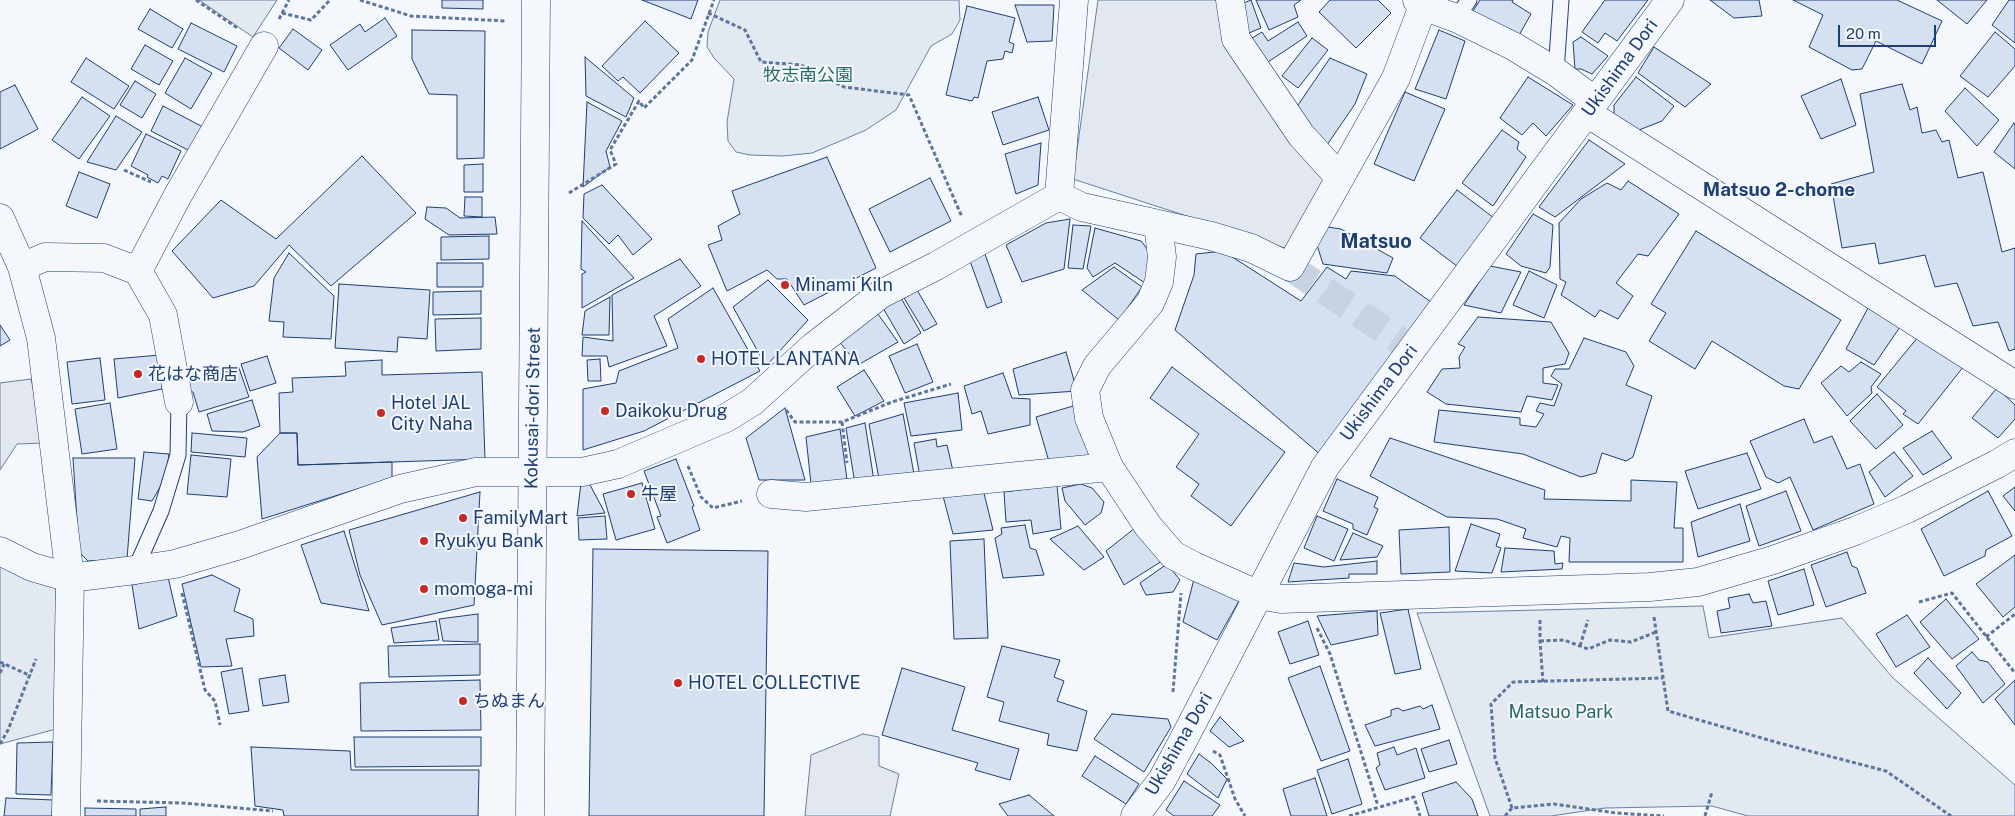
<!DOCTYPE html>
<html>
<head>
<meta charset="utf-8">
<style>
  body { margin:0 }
  #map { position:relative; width:2015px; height:816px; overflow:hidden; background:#f4f7fb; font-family:"Public Sans",sans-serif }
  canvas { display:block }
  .scale { position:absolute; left:1838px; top:25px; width:98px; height:22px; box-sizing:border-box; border:2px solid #1d3f73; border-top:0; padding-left:6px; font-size:15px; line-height:18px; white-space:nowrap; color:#1d3f73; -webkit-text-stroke:4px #f4f7fb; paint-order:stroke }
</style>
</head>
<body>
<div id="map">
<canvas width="2015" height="816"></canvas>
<div class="scale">20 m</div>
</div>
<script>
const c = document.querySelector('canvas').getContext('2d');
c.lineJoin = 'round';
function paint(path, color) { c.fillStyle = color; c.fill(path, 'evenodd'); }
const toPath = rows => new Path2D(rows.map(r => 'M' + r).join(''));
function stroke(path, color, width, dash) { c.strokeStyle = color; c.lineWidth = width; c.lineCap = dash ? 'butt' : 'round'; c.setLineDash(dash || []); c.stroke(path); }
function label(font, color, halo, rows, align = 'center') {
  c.font = font + ' "Public Sans","Noto Sans JP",sans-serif'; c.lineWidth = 4; c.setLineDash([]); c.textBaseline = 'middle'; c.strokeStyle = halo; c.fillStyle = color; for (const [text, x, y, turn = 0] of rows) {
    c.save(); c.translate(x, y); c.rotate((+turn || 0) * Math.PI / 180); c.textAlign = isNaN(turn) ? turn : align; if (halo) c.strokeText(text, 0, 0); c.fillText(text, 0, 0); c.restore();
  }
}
const green = toPath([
  [199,0,277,0,253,37,199,0],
  [720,0,959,0,960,20,952,34,931,46,896,110,866,130,812,153,783,156,750,155,736,152,728,141,727,122,734,79,714,58,707,47,708,32,720,0],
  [0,561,56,583,56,729,0,744,0,561],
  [1703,606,1709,638,1842,618,1892,677,2015,785,2015,816,1748,816,1712,806,1605,808,1551,816,1490,816,1417,613,1703,606]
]);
paint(green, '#e3e9f0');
stroke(green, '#687fa3', 1);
const parking = toPath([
  [1098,0,1216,0,1233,59,1274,118,1325,178,1285,248,1073,179,1098,0],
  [31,379,45,443,17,444,0,470,0,383,31,379],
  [863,734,879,737,879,766,899,774,890,816,805,816,811,755,863,734]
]);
paint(parking, '#e3e8f0');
stroke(parking, '#687fa3', 1);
const building = toPath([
  [442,0,483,0,483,9,442,8,442,0],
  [642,0,698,0,691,19,642,0],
  [1251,0,1261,28,1249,33,1239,5,1251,0],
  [1256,0,1301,0,1294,5,1298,17,1269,30,1256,0],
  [1330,0,1378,0,1391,13,1356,48,1319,12,1330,0],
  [1480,0,1513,0,1512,2,1531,14,1518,37,1473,11,1480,0],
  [1605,0,1648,0,1617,41,1605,33,1598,43,1582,32,1605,0],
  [1710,0,1759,0,1762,16,1734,18,1710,0],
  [1793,0,1897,0,1942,21,1922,64,1876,41,1862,69,1852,70,1809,47,1823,15,1793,0],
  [1937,0,1987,0,1967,24,1937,0],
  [2009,0,2015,0,2015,43,1992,25,2009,0],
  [1015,5,1054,5,1052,41,1027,42,1015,5],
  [967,6,1015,18,1009,42,1014,44,1012,53,1005,51,1003,59,987,61,978,98,974,97,972,101,946,95,967,6],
  [150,9,183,29,172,48,138,29,150,9],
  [385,18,397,36,348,70,330,45,360,24,365,32,385,18],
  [645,21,679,53,640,93,623,77,618,81,602,66,645,21],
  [1298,22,1307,36,1265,64,1249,40,1262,32,1268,41,1298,22],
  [191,23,237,46,224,72,178,49,191,23],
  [293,29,322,50,308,70,279,48,293,29],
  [412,30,485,31,484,158,457,159,457,95,429,94,412,59,412,30],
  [1439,30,1465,41,1446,99,1415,89,1439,30],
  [1995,32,2015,49,2015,66,1988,97,1960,76,1995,32],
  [1581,37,1608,56,1592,74,1581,69,1575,69,1573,42,1581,37],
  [1312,38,1328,50,1298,88,1282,76,1312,38],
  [145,45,173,61,159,85,131,69,145,45],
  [1654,47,1711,84,1685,107,1638,73,1654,47],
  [585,57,634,98,626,117,586,96,585,57],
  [86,58,129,86,114,109,71,82,86,58],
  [185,58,212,73,191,109,165,93,185,58],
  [1330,58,1367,74,1355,104,1327,145,1296,108,1330,58],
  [1528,77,1573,105,1546,136,1533,123,1522,135,1500,118,1528,77],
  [1636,77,1674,106,1662,121,1639,130,1614,114,1614,105,1636,77],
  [1841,79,1856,125,1821,139,1801,96,1841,79],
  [135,81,156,94,142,118,120,105,135,81],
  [1902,84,1910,110,1917,107,1922,133,1936,130,1942,142,1949,140,1958,178,1983,172,2002,252,2015,248,2015,349,2009,351,1998,322,1973,326,1957,283,1935,287,1925,255,1879,264,1875,243,1842,248,1831,184,1874,172,1860,94,1902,84],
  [15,85,38,129,0,149,0,92,15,85],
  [1965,88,1999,120,1977,146,1945,111,1965,88],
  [1405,92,1445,109,1414,181,1374,164,1405,92],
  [82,97,110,116,79,159,52,140,82,97],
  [1038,97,1049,130,1003,145,992,112,1038,97],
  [587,102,622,121,606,151,610,167,583,187,587,102],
  [163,106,203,127,190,151,151,131,163,106],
  [116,116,142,132,116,170,87,162,116,116],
  [2014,123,2015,124,2015,169,1994,152,2014,123],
  [1502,130,1519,142,1517,149,1526,157,1493,206,1462,183,1502,130],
  [146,134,181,151,168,179,162,176,158,183,147,177,148,175,131,166,146,134],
  [1589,140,1625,164,1555,217,1539,207,1589,140],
  [1041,143,1038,185,1016,194,1005,154,1041,143],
  [362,156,416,213,331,286,289,245,254,286,213,298,172,251,221,200,276,239,362,156],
  [827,157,876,268,804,305,787,279,777,279,767,270,727,291,708,245,722,240,718,226,740,214,732,191,827,157],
  [483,164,483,192,464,192,464,165,483,164],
  [79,172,110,184,97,218,66,206,79,172],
  [930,178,951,221,890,252,869,209,930,178],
  [1628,181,1679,214,1648,256,1638,254,1616,283,1633,296,1618,319,1600,310,1595,317,1561,295,1566,282,1560,279,1559,223,1581,199,1607,183,1621,190,1628,181],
  [602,185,652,239,633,255,618,235,609,244,583,218,584,194,602,185],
  [1457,190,1498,221,1462,270,1420,238,1457,190],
  [465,197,482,197,482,217,464,216,465,197],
  [427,207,446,208,460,218,495,217,497,234,449,235,425,219,427,207],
  [1533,214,1553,225,1550,267,1546,273,1521,266,1506,254,1533,214],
  [1070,219,1064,269,1022,282,1006,245,1046,223,1070,219],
  [582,221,634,278,582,308,582,274,586,272,581,269,582,221],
  [1073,225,1091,226,1083,269,1068,268,1073,225],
  [1328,227,1341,229,1393,258,1387,273,1323,264,1317,245,1328,227],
  [1095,228,1141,241,1151,254,1148,285,1115,263,1093,277,1087,268,1095,228],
  [1696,231,1841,320,1799,389,1784,386,1712,341,1695,369,1649,341,1666,313,1651,304,1696,231],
  [489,236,489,259,441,260,441,237,489,236],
  [1223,251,1301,301,1327,267,1346,279,1351,271,1395,276,1435,305,1322,456,1175,330,1194,275,1196,254,1223,251],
  [289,253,334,296,331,339,283,337,284,322,269,321,274,278,289,253],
  [985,254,1002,302,987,308,970,261,985,254],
  [680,259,701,286,654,316,667,346,609,367,607,356,582,356,583,337,613,341,612,295,680,259],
  [437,263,483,263,483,287,437,287,437,263],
  [1490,266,1521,272,1501,313,1464,305,1490,266],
  [1114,267,1142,287,1119,320,1082,290,1114,267],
  [1529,271,1557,285,1544,318,1513,305,1529,271],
  [768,280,808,320,766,366,733,307,768,280],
  [339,284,430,290,427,339,398,337,397,352,335,348,339,284],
  [713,288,760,371,644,431,583,450,583,389,616,383,619,371,678,348,668,319,713,288],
  [917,290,937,324,924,331,904,298,917,290],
  [481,291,481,314,433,315,433,292,481,291],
  [610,297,609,335,582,335,585,311,610,297],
  [901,298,921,333,904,344,883,308,901,298],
  [1868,308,1900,327,1874,365,1846,349,1868,308],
  [875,310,898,342,858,365,838,340,875,310],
  [1478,317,1551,322,1569,353,1565,364,1543,368,1543,383,1558,385,1552,400,1527,396,1521,412,1446,404,1427,392,1442,369,1460,368,1459,357,1465,347,1458,344,1478,317],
  [481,318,481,349,436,351,435,319,481,318],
  [0,325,10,340,0,346,0,325],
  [1918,337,1964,366,1918,424,1903,414,1906,411,1877,387,1918,337],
  [1584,338,1626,352,1634,366,1626,385,1652,396,1633,457,1626,461,1602,453,1596,473,1581,477,1523,454,1434,442,1439,410,1520,418,1520,425,1536,427,1544,414,1536,411,1540,403,1554,406,1562,384,1551,376,1555,369,1569,369,1584,338],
  [917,344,933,382,905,393,889,356,917,344],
  [1066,352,1077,391,1019,395,1013,369,1066,352],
  [160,355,162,389,118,398,114,359,160,355],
  [267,356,276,383,250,391,241,364,267,356],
  [100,358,105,400,72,404,67,362,100,358],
  [600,359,601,381,588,381,587,360,600,359],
  [382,360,382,375,482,372,485,459,298,465,297,433,280,433,279,393,293,392,292,378,346,376,345,362,382,360],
  [1861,362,1881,374,1871,387,1872,393,1847,416,1821,383,1841,366,1849,372,1861,362],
  [1172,367,1285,452,1231,526,1191,496,1199,484,1176,467,1199,434,1150,398,1172,367],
  [239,368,249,397,199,412,193,392,182,390,182,377,202,379,239,368],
  [864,370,884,401,855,416,837,387,864,370],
  [1003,373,1012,398,1030,399,1030,425,988,434,981,411,972,414,964,386,1003,373],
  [1997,388,2015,405,2015,419,1998,438,1972,418,1997,388],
  [958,393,962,430,911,436,904,403,958,393],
  [1877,394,1903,425,1876,449,1850,421,1877,394],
  [252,400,260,426,243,432,212,431,207,414,252,400],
  [110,403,117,449,82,454,75,409,110,403],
  [1073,406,1092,456,1050,465,1036,417,1073,406],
  [785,408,805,480,759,480,746,438,785,408],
  [903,414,914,474,879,479,869,424,903,414],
  [1804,419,1814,443,1832,436,1847,469,1860,464,1874,504,1813,530,1790,477,1778,483,1766,477,1750,441,1804,419],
  [865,423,874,481,855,484,846,428,865,423],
  [840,429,847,479,811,484,806,437,840,429],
  [1932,431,1952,458,1923,475,1903,448,1932,431],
  [192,433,247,438,245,457,191,452,192,433],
  [280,433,297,433,298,465,392,462,392,478,262,519,257,457,280,433],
  [1390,438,1545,490,1544,499,1631,501,1631,480,1677,482,1674,528,1683,528,1683,562,1569,562,1570,538,1561,536,1557,547,1523,538,1526,529,1497,519,1447,517,1370,476,1390,438],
  [936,439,937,447,947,445,953,471,920,477,914,443,936,439],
  [144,452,169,454,167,469,163,482,152,501,138,499,144,452],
  [1894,452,1913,476,1885,497,1869,472,1894,452],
  [1747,453,1761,489,1698,509,1685,471,1747,453],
  [191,455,231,459,227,497,187,494,191,455],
  [73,458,135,458,127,559,88,561,79,552,73,458],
  [676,459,694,506,692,507,700,530,667,543,657,517,661,516,644,471,676,459],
  [1337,479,1378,497,1374,507,1378,509,1367,535,1353,529,1353,524,1323,511,1337,479],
  [581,483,589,483,605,513,577,516,581,483],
  [642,483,655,529,616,540,603,494,642,483],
  [1081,484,1092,488,1104,502,1101,513,1085,525,1065,501,1062,488,1081,484],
  [1057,485,1061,529,1033,534,1031,520,1006,522,1004,492,1057,485],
  [2015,487,2015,511,2003,496,2015,487],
  [983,489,993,530,953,534,943,496,983,489],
  [1786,491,1801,531,1759,546,1746,506,1786,491],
  [1988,491,2012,536,1986,550,1985,556,1944,576,1921,529,1988,491],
  [480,492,474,605,382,625,360,575,349,530,480,492],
  [1740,504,1750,541,1698,557,1691,522,1740,504],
  [605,516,607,539,579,540,578,518,605,516],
  [1317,516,1348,529,1334,561,1304,548,1317,516],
  [1471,524,1500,534,1496,546,1501,548,1492,573,1455,571,1471,524],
  [1025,525,1030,548,1036,550,1044,575,1003,578,995,538,1002,534,1001,528,1025,525],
  [1078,526,1104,557,1084,570,1050,539,1078,526],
  [1449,527,1450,572,1401,574,1399,530,1449,527],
  [1135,528,1162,561,1124,585,1106,551,1135,528],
  [344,531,369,611,321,603,301,545,344,531],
  [1353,533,1383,546,1377,557,1340,560,1353,533],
  [984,539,988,638,954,639,950,541,984,539],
  [1505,548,1554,551,1555,564,1563,563,1562,569,1501,572,1505,548],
  [593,549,768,551,764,816,589,816,593,549],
  [1847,552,1852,566,1857,568,1866,593,1826,607,1811,565,1847,552],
  [2015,555,2015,607,2003,617,1976,584,2015,555],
  [1377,561,1377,574,1349,574,1349,578,1288,582,1294,563,1324,567,1377,561],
  [1167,564,1180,580,1173,592,1146,595,1140,583,1167,564],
  [1804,569,1814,605,1778,615,1768,581,1804,569],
  [212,575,240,589,234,611,253,619,254,636,226,639,232,666,201,667,182,584,212,575],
  [168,577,177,616,139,629,132,585,168,577],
  [1194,579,1239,601,1217,640,1183,622,1194,579],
  [1749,594,1753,603,1766,601,1772,626,1721,633,1717,611,1730,608,1728,598,1749,594],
  [1946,599,1979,639,1952,659,1920,622,1946,599],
  [1408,609,1421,669,1395,674,1380,613,1408,609],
  [1377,611,1378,635,1331,645,1317,616,1377,611],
  [478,614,478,642,443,641,439,619,478,614],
  [1907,615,1930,647,1896,667,1876,634,1907,615],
  [436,621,439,640,394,643,391,628,436,621],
  [1308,621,1319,655,1290,664,1278,632,1308,621],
  [480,644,480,675,389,677,388,646,480,644],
  [1002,646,1060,660,1054,677,1064,681,1057,701,1087,711,1077,751,1047,745,1049,734,999,721,1004,702,987,697,1002,646],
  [1972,652,1979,660,1988,662,2005,684,1983,703,1956,666,1972,652],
  [1928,658,1961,693,1947,709,1914,673,1928,658],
  [1320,666,1350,751,1321,761,1288,678,1320,666],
  [242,668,249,711,229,714,221,672,242,668],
  [902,668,965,687,952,730,1019,749,1010,780,975,770,978,763,882,735,902,668],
  [285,675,289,702,263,706,259,679,285,675],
  [480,680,481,730,361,731,360,683,480,680],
  [2015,680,2015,725,1995,699,2015,680],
  [1432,705,1440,729,1375,746,1365,725,1391,716,1391,710,1398,708,1403,711,1420,706,1423,709,1432,705],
  [1112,714,1168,719,1171,727,1144,772,1094,739,1112,714],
  [1220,717,1244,741,1229,747,1210,731,1220,717],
  [354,737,481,737,481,766,355,767,354,737],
  [1449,740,1457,764,1429,772,1421,749,1449,740],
  [53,742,51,795,16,794,17,743,53,742],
  [251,747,350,751,351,770,479,770,478,816,284,816,283,810,255,806,251,747],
  [1394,747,1397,755,1416,748,1425,778,1385,790,1376,768,1380,765,1377,753,1394,747],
  [1199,754,1211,763,1227,779,1218,798,1187,774,1199,754],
  [1095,756,1139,784,1126,804,1082,776,1095,756],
  [1348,759,1362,804,1332,814,1317,770,1348,759],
  [1315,778,1327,816,1291,816,1283,789,1315,778],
  [1184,781,1220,805,1212,816,1174,816,1166,810,1184,781],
  [1456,782,1472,799,1478,816,1429,816,1422,793,1456,782],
  [1029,795,1054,816,1008,816,999,804,1029,795],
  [6,798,53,800,52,816,4,816,6,798],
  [166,807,166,816,140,816,140,809,166,807],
  [85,808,136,809,136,816,85,816,85,808]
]);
paint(building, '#d5e0f0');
stroke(building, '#1d3f73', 1);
stroke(toPath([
  [1290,267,1412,349]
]), '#c9d2e0', 28, [28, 14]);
const lane = toPath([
  [1456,18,1469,0],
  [1556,72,1561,0],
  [135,570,161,511,178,455,179,402]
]);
const street = toPath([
  [1230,0,1236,39,1301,135,1340,178],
  [1417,0,1423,6,1456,18,1513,46,1556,72,1595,101],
  [1587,113,2015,385],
  [1059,196,1082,207,1158,224,1162,257,1159,282,1150,303,1097,366,1085,390,1089,418,1109,467,1148,526,1173,555,1194,566,1259,595,1281,599,1650,587,1698,582,1773,560,1855,531,1907,509,1997,464,2015,453],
  [1059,196,1074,0],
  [0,218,22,267,41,338,70,578,66,816],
  [1158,224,1211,236,1251,248,1290,267,1396,78,1423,6],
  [22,267,45,257,104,258,138,271,163,315,179,402],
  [138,271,178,195,264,46],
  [771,494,806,497,1109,467],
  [0,551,32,567,70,578,135,570,175,564,240,545,400,489,476,472,582,472,618,464,726,418,752,402,814,346,881,294,936,266,1059,196],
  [1135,816,1162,780,1186,735,1325,467,1670,0]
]);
const secondary = toPath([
  [530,816,536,0]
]);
stroke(lane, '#1d3f73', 17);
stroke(street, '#1d3f73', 29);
stroke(secondary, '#1d3f73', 29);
stroke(toPath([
  [196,0,239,29],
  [360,0,411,16,506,21],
  [282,13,311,20,330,0],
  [708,13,745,30,761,62,801,65,844,87,909,95,962,217],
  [279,19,289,0],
  [124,170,151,182],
  [569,193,616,164,610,150,639,101,644,108,692,60,714,0],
  [786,410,795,422,842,422,892,402,951,384],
  [842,422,847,463],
  [688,466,701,497,713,508,742,501],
  [182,593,205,690,215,701,220,725],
  [1919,602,1952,593,2015,673],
  [1654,617,1668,711,1779,743,1886,771,1951,816],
  [1540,620,1540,641,1543,682],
  [1317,628,1330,654,1378,806],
  [1986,637,2015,614],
  [1540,641,1564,640,1588,649,1610,640,1631,642,1656,632],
  [1580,646,1588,620],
  [0,662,31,676],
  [0,673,4,664],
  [1173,692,1181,593],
  [0,744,8,730,36,659],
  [1213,751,1220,755,1235,799,1245,816],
  [97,801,183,803,273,811],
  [1512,808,1495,758,1491,704,1513,682,1663,678],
  [1349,816,1414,797,1420,816],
  [1505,816,1512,808,1554,804,1616,813,1664,816],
  [1705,816,1712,792]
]), '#5e769c', 3, [4, 2.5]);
stroke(lane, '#f4f7fb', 15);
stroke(street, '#f4f7fb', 28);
stroke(secondary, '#f4f7fb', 28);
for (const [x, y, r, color] of [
  [785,285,5,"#c62828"],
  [701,359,5,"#c62828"],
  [138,374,5,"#c62828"],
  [605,411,5,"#c62828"],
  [381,413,5,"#c62828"],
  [631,494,5,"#c62828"],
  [463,518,5,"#c62828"],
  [424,541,5,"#c62828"],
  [424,589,5,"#c62828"],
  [678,683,5,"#c62828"],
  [463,701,5,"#c62828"]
]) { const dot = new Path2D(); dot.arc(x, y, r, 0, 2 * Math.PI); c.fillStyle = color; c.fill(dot); stroke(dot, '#f4f7fb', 2); }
label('18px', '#1d3f73', '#f4f7fb', [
  ["Ukishima Dori",1620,68,-54],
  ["Ukishima Dori",1379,393,-53],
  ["Kokusai-dori Street",533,408,-89],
  ["Ukishima Dori",1179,744,-60]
]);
label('18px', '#2c6c60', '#f4f7fb', [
  ["牧志南公園",808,75],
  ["Matsuo Park",1561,712]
]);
label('18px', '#1d3f73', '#f4f7fb', [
  ["Minami Kiln",795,285],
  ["HOTEL LANTANA",711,359],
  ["花はな商店",148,374],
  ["Hotel JAL",391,403],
  ["City Naha",391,424],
  ["Daikoku Drug",615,411],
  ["牛屋",641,494],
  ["FamilyMart",473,518],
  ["Ryukyu Bank",434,541],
  ["momoga-mi",434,589],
  ["HOTEL COLLECTIVE",688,683],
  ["ちぬまん",473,701]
], 'left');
label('bold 19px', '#1d3f73', '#f4f7fb', [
  ["Matsuo 2-chome",1779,190]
]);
label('bold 20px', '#1d3f73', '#f4f7fb', [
  ["Matsuo",1376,242]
]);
</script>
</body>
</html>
